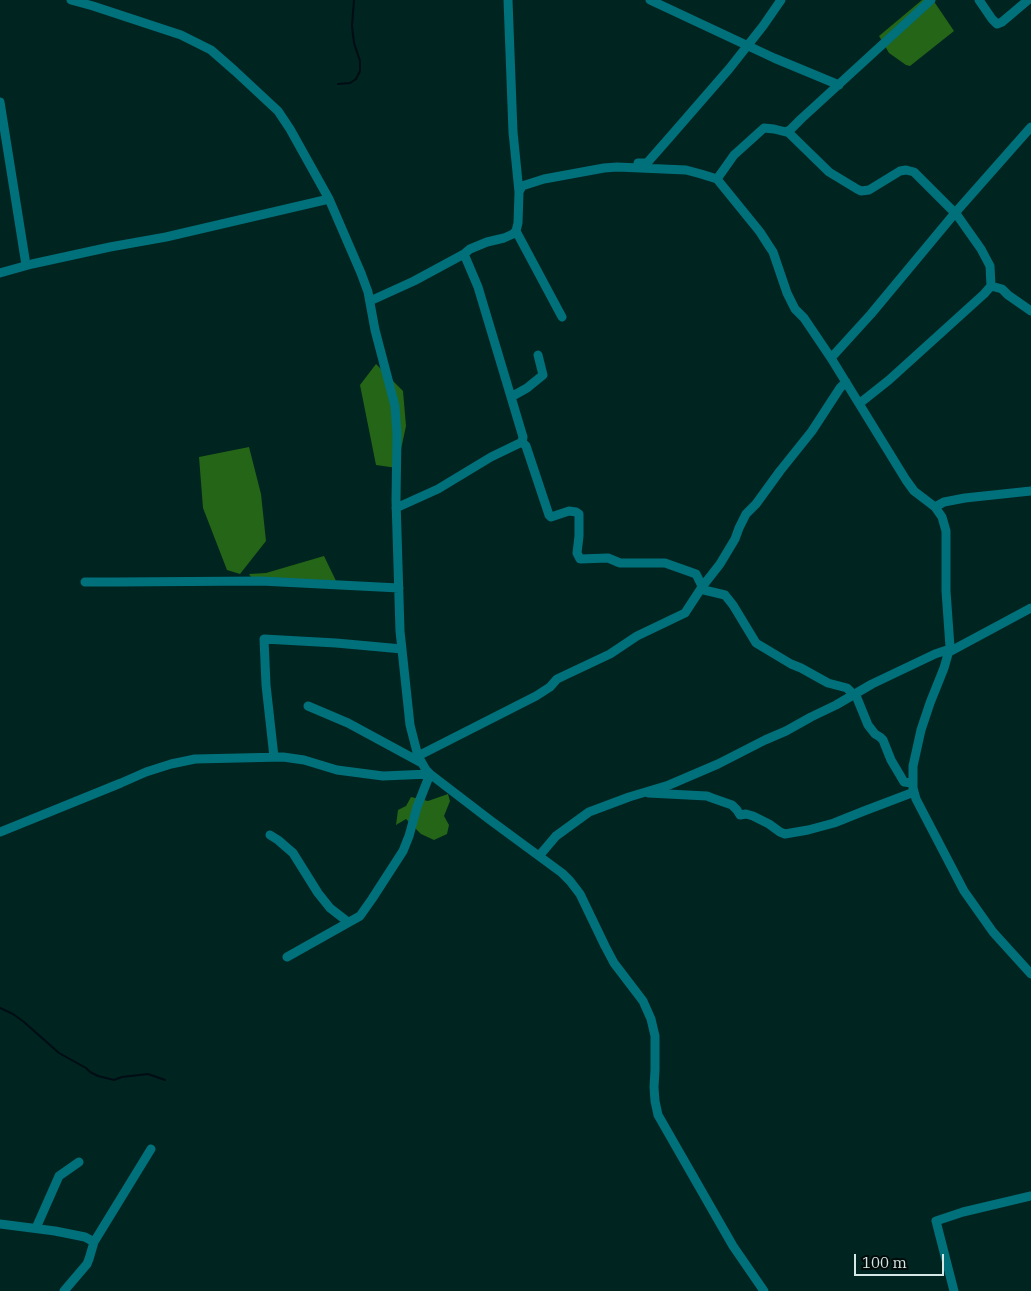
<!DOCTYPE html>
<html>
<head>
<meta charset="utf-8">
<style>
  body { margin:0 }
  #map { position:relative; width:1031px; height:1291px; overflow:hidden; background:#002420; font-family:"IBM Plex Serif",serif }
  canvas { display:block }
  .scale { position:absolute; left:854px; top:1254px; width:90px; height:22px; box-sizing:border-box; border:2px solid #d5e8e5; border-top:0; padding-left:6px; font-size:15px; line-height:18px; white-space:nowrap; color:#d5e8e5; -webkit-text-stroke:4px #010b09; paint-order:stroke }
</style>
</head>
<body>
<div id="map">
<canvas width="1031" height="1291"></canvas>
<div class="scale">100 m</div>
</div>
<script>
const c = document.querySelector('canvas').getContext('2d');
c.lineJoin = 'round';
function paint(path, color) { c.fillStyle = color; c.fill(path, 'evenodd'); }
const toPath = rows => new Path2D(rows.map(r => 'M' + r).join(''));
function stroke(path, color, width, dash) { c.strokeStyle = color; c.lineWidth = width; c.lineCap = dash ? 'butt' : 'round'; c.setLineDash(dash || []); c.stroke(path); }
paint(toPath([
  [922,0,933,0,954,31,910,66,906,65,889,53,879,36],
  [376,364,403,391,406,426,397,468,376,465,360,385],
  [249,447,261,494,266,541,240,574,227,570,203,508,199,457],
  [324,556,338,585,254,582,249,574,266,573],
  [448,794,450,801,444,816,449,825,447,834,434,840,421,834,406,819,396,825,398,810,406,806,411,797,428,801]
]), '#246517');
stroke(toPath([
  [338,84,350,83,356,79,360,71,360,61,354,43,352,26,354,0],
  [0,1008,13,1014,24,1022,59,1053,86,1068,90,1072,98,1076,114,1080,122,1077,148,1074,165,1080]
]), '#010d14', 2);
stroke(toPath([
  [71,0,93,6,181,35,211,50,235,71,278,111,290,129,329,199,361,273,368,292,375,330,395,406,397,434,396,500,400,631,410,725,418,756,426,770,430,774,490,820,562,873,570,881,580,894,605,946,614,963,643,1001,651,1019,655,1036,655,1070,654,1087,655,1101,658,1115,733,1246,764,1291],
  [508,0,513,132,519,192],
  [650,0,774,58,839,85],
  [979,0,992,19,997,24,1002,22,1028,0],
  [0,102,26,265],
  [788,132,829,172,857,189,861,191,869,190,900,171,906,170,914,172,957,215,981,249,990,266,991,286],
  [638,163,647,163,669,138,729,69,763,26,781,0],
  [717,179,734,155,764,128,774,129,786,132,791,129,801,119,931,0],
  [516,231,562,317],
  [0,273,32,264,110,247,166,237,329,199],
  [370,301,414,281,464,254,470,249,487,242,504,238,513,234,516,231,518,223,519,192,522,186,544,179,604,168,617,167,686,170,701,174,717,179,760,232,769,246,773,252,787,293,795,309,804,318,831,358,906,480,914,491,935,507,942,517,946,531,946,591,950,647,944,668,930,703,921,730,913,766,913,788,916,799,964,891,993,932,1031,974],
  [831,358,871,314,955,213,1031,127],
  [511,397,527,388,543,375,538,355],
  [860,403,889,380,984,294,991,286,1002,289,1008,295,1031,311],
  [522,442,526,446,549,515,551,517,569,511,576,512,579,514,579,536,577,553,580,559,608,558,620,563,665,563,696,574,704,590,725,595,733,605,756,643,791,664,801,668,828,683,847,688,857,698,868,725,875,734,880,737,883,740,891,760,904,782,912,783],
  [935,507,944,502,965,498,1031,491],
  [396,508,438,489,491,457,522,442,523,437,478,287,464,254],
  [85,582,117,582,261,581,399,588],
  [308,706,348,723,420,762],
  [418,756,536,696,550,687,557,679,610,654,637,636,685,613,702,587,720,564,735,539,739,528,746,514,756,504,780,471,812,431,840,388,846,382],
  [274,757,266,685,264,639,336,643,402,649],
  [648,793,707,796,712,798,732,805,737,810,740,815,746,814,753,816,769,824,780,832,785,834,808,830,834,823,864,811,914,792],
  [0,832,121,783,146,772,171,764,195,759,283,757,304,760,337,770,383,776,430,774,417,807,409,836,403,851,372,899,360,916,287,957],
  [270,835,278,840,293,853,318,893,330,908,348,922],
  [539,856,556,836,589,812,629,797,669,785,718,764,765,740,786,731,811,717,836,705,872,684,935,654,947,650,949,652,1031,608],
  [0,1224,55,1231,85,1237,94,1242,89,1259,87,1264,64,1291],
  [36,1228,59,1176,79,1162],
  [94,1242,151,1149],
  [954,1291,936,1221,963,1212,1031,1196]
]), '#00707a', 9);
</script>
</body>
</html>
